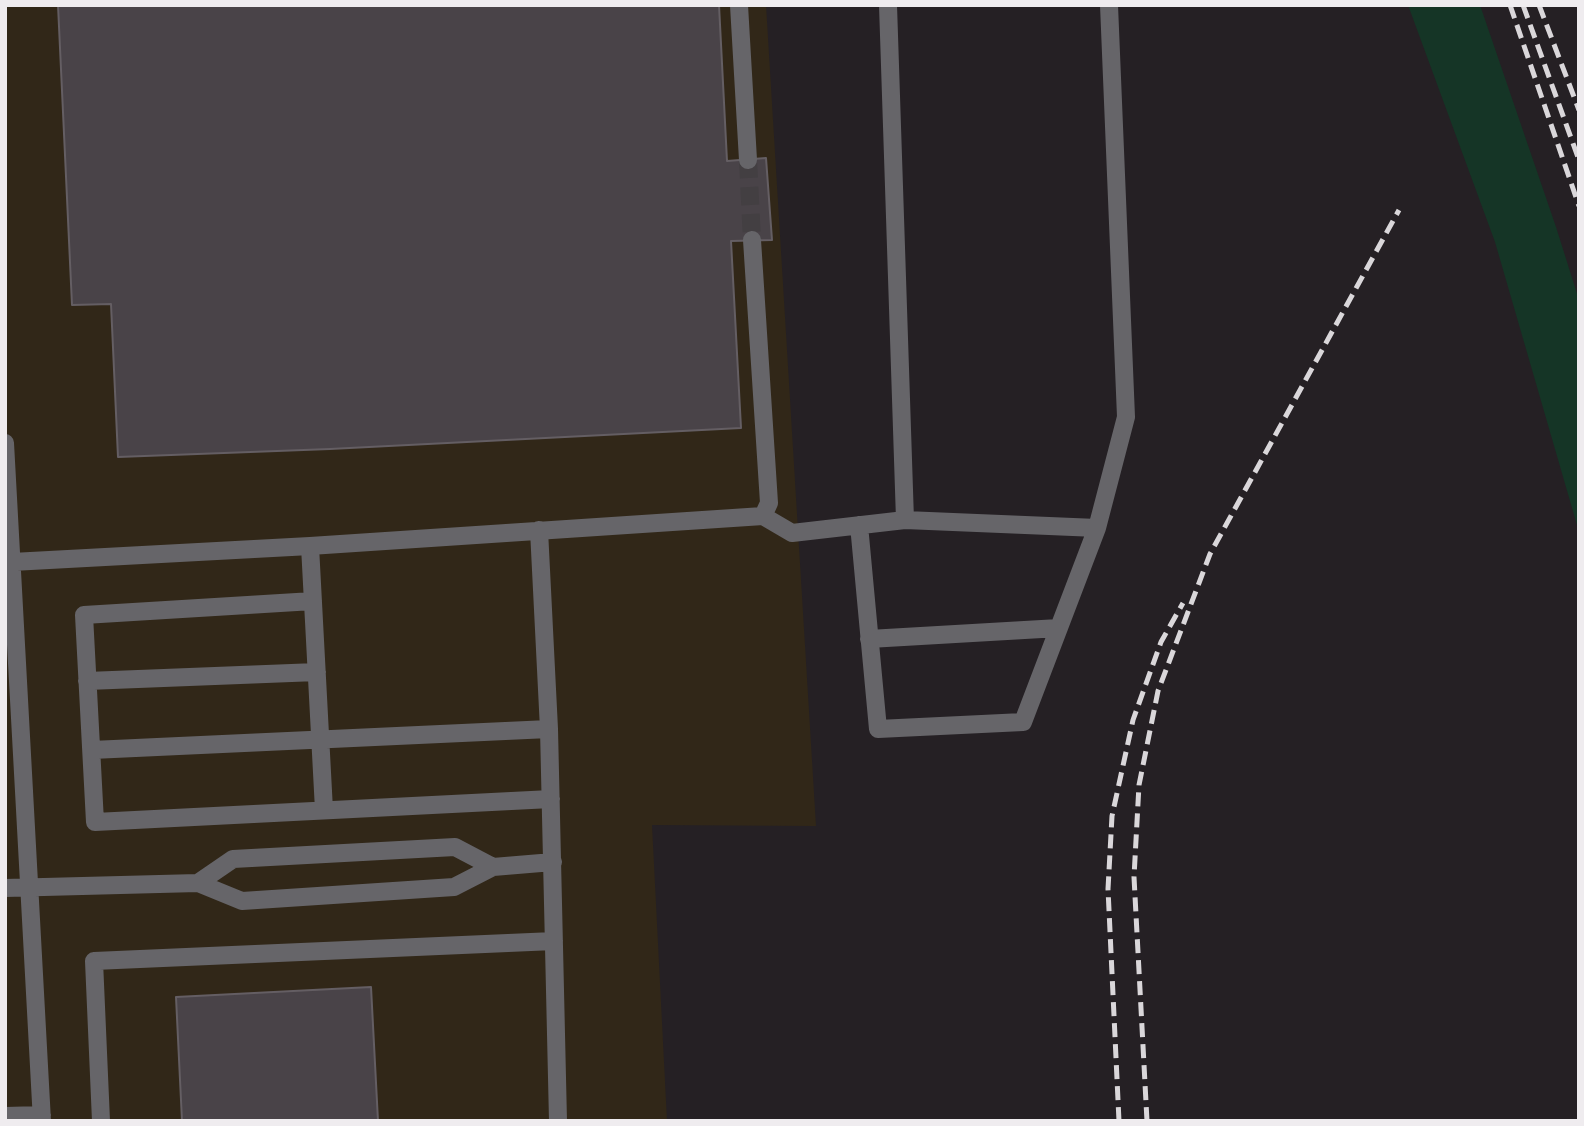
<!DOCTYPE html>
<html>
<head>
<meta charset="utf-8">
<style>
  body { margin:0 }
  #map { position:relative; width:1584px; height:1126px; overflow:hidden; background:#252024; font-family:Mulish,sans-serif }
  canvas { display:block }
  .frame { position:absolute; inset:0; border:7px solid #efecef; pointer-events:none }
</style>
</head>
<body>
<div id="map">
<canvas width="1584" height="1126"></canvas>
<div class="frame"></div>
</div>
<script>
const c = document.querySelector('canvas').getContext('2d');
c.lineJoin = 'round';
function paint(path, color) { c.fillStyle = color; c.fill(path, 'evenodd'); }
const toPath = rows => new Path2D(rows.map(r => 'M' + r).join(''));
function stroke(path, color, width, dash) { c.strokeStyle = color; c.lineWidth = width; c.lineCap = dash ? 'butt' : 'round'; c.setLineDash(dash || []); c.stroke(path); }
paint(toPath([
  [5,5,766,5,816,826,652,825,667,1121,5,1121]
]), '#312718');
paint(toPath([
  [1408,5,1480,5,1556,227,1579,300,1579,532,1495,242]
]), '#153526');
const building = toPath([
  [58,5,719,5,727,161,766,158,772,240,731,241,741,428,330,449,118,457,111,304,72,305,58,5],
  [371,987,378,1121,182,1121,176,997,371,987]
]);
paint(building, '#494348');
stroke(building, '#645e63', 2);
stroke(toPath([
  [748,160,752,240]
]), '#433f42', 18, [18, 9]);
stroke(toPath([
  [739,5,748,160],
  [888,5,905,520],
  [5,443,42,1121],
  [763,516,792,533,905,520,1097,528,1126,417,1109,5],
  [859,525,878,729,1023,722,1097,528],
  [539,530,549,729,558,1121],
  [310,546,324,810],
  [12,562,310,546,763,516,769,503,752,240],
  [313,601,84,615,95,822,551,799],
  [869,639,1059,628],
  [87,681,317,672],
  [92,750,549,729],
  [493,867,553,862],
  [5,888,198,883,242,901,454,887,493,867,455,847,233,859,198,883],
  [5,1116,42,1115],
  [101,1121,94,961,554,941]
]), '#666569', 18);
stroke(toPath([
  [1510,5,1579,206],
  [1523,5,1579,160],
  [1539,5,1579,110],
  [1119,1121,1108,889,1112,816,1133,720,1161,642,1183,603],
  [1147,1121,1134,877,1139,785,1158,691,1210,554,1399,210]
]), '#dad7da', 5, [14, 7]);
</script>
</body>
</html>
